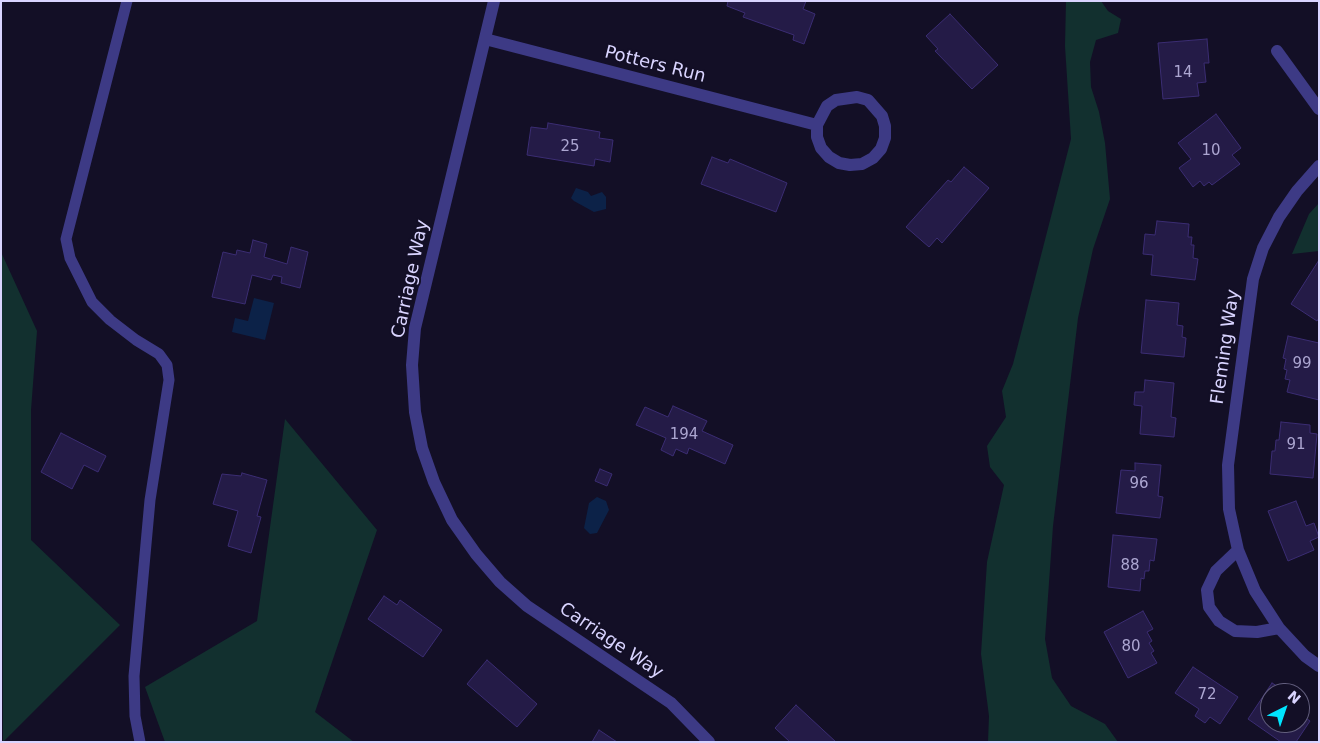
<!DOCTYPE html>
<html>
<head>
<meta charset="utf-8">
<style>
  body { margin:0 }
  #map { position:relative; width:1320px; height:743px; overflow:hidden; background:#130f26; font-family:"DejaVu Sans",sans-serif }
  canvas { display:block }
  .frame { position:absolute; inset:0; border:2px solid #d9d4ff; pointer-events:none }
  .north { position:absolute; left:1260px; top:683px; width:50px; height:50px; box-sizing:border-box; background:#130f26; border:1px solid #625e7d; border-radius:50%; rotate:41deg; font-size:14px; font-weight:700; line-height:20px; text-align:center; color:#d9d4ff }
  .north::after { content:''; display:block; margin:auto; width:18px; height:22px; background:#00e5ff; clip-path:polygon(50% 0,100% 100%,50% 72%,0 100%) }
</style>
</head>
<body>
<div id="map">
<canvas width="1320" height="743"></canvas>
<div class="frame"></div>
<div class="north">N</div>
</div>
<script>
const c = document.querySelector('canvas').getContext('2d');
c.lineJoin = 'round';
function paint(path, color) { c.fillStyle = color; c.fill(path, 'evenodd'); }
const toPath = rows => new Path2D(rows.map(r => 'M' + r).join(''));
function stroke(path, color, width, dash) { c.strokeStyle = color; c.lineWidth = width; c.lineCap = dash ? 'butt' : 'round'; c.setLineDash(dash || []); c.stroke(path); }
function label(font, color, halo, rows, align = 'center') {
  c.font = font + ' "DejaVu Sans",sans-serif'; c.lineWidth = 4; c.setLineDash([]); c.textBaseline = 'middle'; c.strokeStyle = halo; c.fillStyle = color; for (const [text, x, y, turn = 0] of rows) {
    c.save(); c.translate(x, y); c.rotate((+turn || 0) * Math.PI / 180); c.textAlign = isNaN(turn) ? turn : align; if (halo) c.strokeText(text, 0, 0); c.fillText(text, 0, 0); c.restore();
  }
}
paint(toPath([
  [1066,1,1101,1,1108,11,1121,19,1118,33,1096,40,1090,62,1091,87,1099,112,1105,143,1110,199,1093,249,1078,318,1053,526,1045,639,1052,678,1071,706,1105,724,1118,742,988,742,989,716,981,654,987,562,1004,485,990,467,987,446,1006,417,1002,391,1013,364,1071,139,1065,46],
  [1319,203,1319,251,1292,254,1309,214],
  [1,252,37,331,31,410,31,540,120,625,3,742],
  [285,419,377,530,315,712,354,742,165,742,145,687,257,621]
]), '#12302f');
paint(toPath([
  [576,188,588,192,591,196,602,192,606,197,606,209,594,212,574,201,571,198],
  [254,298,274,303,265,340,232,332,235,318,248,321],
  [597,497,606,501,609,510,597,533,590,534,584,528,589,503]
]), '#0c2248');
const building = toPath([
  [728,1,806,1,803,9,815,14,804,44,793,40,794,35,743,17,745,13,727,6,728,1],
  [950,14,998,65,972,89,935,51,938,49,926,36,950,14],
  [1207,39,1209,63,1204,63,1206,82,1197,83,1199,96,1163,99,1158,43,1207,39],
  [1216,114,1241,148,1232,155,1240,164,1212,185,1209,182,1204,186,1200,181,1193,187,1179,168,1191,159,1178,143,1216,114],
  [548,123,600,132,599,138,613,140,610,162,595,159,594,166,527,155,531,127,547,129,548,123],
  [712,157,728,163,730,159,787,183,776,212,701,184,712,157],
  [964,167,989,188,942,243,937,238,929,247,906,227,948,180,951,182,964,167],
  [1157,221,1189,224,1188,237,1192,237,1191,245,1194,245,1193,258,1198,259,1195,280,1151,275,1153,255,1143,254,1145,234,1155,235,1157,221],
  [253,240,267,244,264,257,287,264,291,247,308,252,300,288,281,283,282,277,273,275,271,280,252,275,245,304,212,297,223,252,236,255,237,250,250,253,253,240],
  [1319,260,1319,318,1317,321,1291,304,1319,260],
  [1146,300,1179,303,1177,325,1183,326,1182,337,1186,338,1184,357,1141,353,1146,300],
  [1288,336,1319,343,1319,400,1287,392,1290,380,1285,379,1287,370,1284,369,1286,359,1283,358,1288,336],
  [1145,380,1174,383,1171,417,1176,418,1174,437,1140,434,1142,406,1134,405,1135,392,1144,392,1145,380],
  [673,406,707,421,702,431,733,445,725,464,689,448,687,454,676,449,673,456,661,450,666,438,636,425,645,407,668,417,673,406],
  [1281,422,1310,425,1310,433,1317,434,1313,478,1270,474,1272,451,1275,451,1276,440,1279,440,1281,422],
  [61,433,106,456,98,472,84,465,72,489,41,472,61,433],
  [1135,463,1161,465,1158,496,1163,497,1160,518,1116,513,1121,470,1135,471,1135,463],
  [600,469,612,474,607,486,595,481,600,469],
  [242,473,267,480,257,516,261,517,251,553,228,546,238,511,213,504,222,474,241,476,242,473],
  [1296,501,1306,526,1314,523,1319,537,1310,541,1314,550,1288,561,1268,511,1296,501],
  [1113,535,1157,539,1154,561,1150,560,1149,571,1145,571,1144,579,1141,578,1140,591,1108,587,1113,535],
  [384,596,397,605,400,600,442,630,423,657,368,619,384,596],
  [1143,611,1153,629,1147,632,1152,641,1149,643,1154,651,1151,653,1157,663,1128,678,1104,632,1143,611],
  [487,660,537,704,517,727,467,684,487,660],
  [1193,667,1238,697,1220,724,1210,717,1205,723,1195,716,1199,709,1175,693,1193,667],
  [1272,683,1288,693,1270,693,1270,723,1300,723,1300,714,1310,721,1296,742,1281,742,1248,719,1272,683],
  [796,705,836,742,790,742,775,728,796,705],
  [599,730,617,742,592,742,599,730]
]);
paint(building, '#241b47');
stroke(building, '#3b2d73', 1);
stroke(toPath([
  [127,1,66,239,70,258,92,302,110,320,136,340,159,354,167,365,169,380,150,500,134,676,135,716,140,742]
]), '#3d3a85', 11);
stroke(toPath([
  [494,1,415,328,412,365,415,412,422,448,434,482,452,520,476,554,500,582,527,606,671,703,709,742],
  [485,39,817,125,817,137,821,148,829,157,839,163,850,165,862,164,873,158,881,149,885,138,885,126,882,116,868,100,857,97,836,100,827,106,817,125],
  [1277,51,1319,109],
  [1319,166,1297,191,1279,217,1263,248,1253,279,1228,465,1229,509,1238,550,1255,591,1279,628,1305,656,1319,666],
  [1238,550,1216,571,1207,590,1209,607,1219,621,1235,631,1257,632,1279,628]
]), '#3d3a85', 12);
label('15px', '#aca6d1', null, [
  ["14",1183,73],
  ["25",570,147],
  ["10",1211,151],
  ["99",1302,364],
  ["194",684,435],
  ["91",1296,445],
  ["96",1139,484],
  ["88",1130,566],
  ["80",1131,647],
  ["72",1207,695]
]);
label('18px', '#d9d4ff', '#130f26', [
  ["Potters Run",655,65,14],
  ["Carriage Way",411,279,-78],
  ["Fleming Way",1226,347,-82],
  ["Carriage Way",611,641,34]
]);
</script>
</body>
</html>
